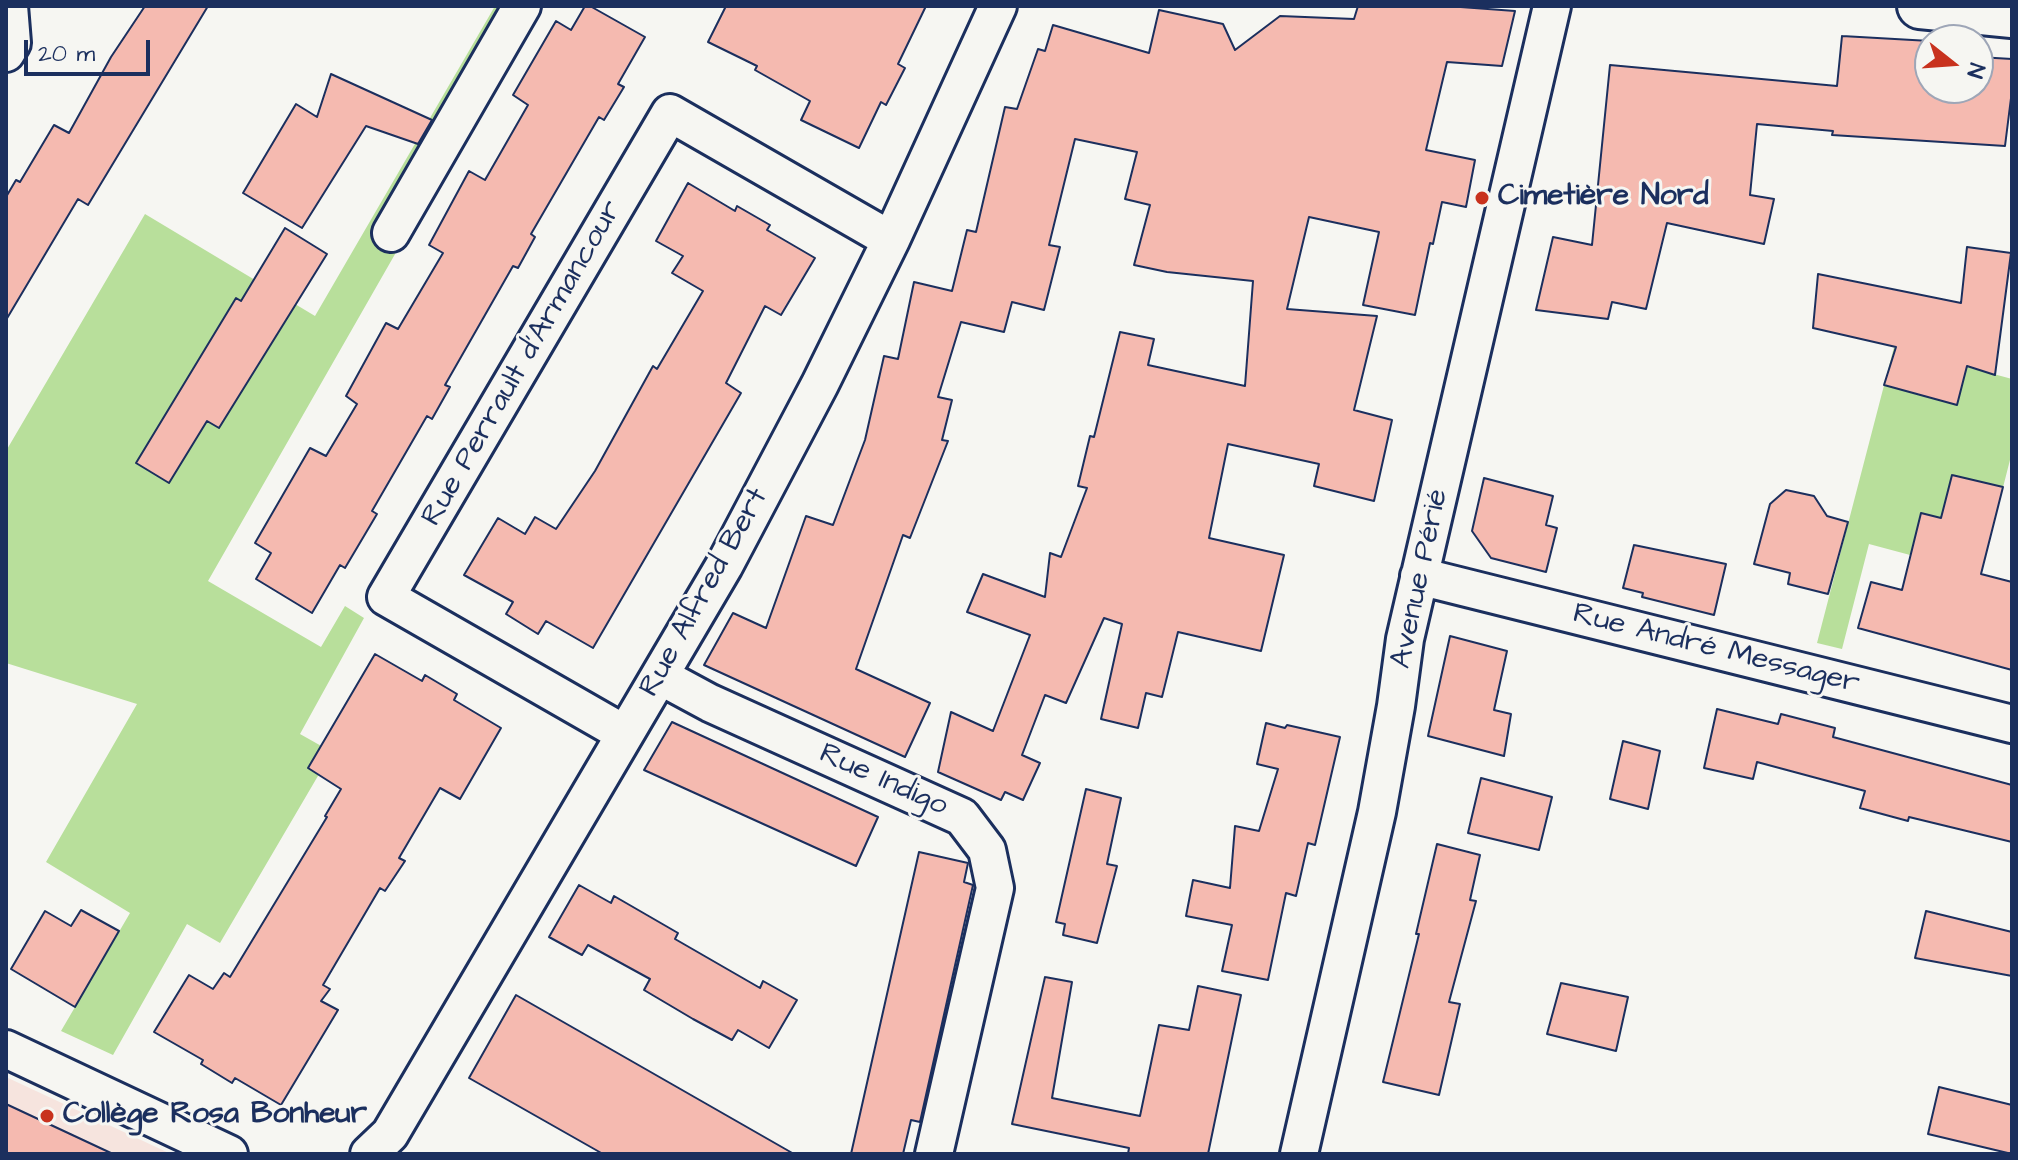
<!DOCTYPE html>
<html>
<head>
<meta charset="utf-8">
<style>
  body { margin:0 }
  #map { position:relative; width:2018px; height:1160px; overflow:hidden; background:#f6f6f2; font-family:"Architects Daughter",sans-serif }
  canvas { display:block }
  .frame { position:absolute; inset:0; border:8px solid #1b2f5e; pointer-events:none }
  .north { position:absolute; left:1914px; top:24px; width:80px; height:80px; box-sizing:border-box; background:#f6f6f2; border:2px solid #9ea6b7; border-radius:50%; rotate:107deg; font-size:22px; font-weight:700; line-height:32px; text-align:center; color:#1b2f5e }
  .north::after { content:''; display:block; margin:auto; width:28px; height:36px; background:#c8321e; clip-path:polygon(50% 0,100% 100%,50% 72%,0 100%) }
  .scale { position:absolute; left:24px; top:40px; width:126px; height:36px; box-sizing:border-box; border:4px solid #1b2f5e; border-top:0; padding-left:10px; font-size:24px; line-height:28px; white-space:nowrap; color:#1b2f5e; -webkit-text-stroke:6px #f6f6f2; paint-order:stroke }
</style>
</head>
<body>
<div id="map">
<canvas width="2018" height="1160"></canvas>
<div class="frame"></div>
<div class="north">N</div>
<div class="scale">20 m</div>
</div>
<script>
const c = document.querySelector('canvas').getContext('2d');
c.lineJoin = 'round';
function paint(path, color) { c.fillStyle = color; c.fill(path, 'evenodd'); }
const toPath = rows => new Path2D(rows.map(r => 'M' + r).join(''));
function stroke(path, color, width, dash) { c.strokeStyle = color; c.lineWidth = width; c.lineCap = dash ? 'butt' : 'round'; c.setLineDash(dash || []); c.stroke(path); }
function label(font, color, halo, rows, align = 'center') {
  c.font = font + ' "Architects Daughter",sans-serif'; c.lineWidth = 6; c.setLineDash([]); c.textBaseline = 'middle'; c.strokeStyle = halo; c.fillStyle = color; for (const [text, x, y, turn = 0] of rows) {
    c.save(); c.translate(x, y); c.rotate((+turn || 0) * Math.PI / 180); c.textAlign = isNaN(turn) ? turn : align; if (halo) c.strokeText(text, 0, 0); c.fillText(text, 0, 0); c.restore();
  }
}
paint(toPath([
  [6,1077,171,1154,6,1154]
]), '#f6e4de');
paint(toPath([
  [495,6,537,6,208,581,321,647,345,606,364,618,300,734,332,752,220,943,187,924,113,1055,61,1031,130,913,46,862,137,704,6,663,6,451,145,214,315,316],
  [1894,347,2012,379,2012,452,1981,574,1869,544,1842,649,1817,643]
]), '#b8df9b');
const building = toPath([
  [145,6,208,6,88,205,78,199,6,320,6,197,16,180,20,182,54,125,69,133,111,57,145,6],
  [585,6,590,6,645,37,618,84,624,87,604,120,599,117,531,234,535,237,518,268,513,266,445,385,450,387,432,419,427,416,372,511,377,514,345,568,340,565,312,613,256,579,271,553,255,543,310,448,326,456,357,404,346,396,386,323,398,329,443,253,429,245,469,171,485,180,528,105,513,95,556,21,571,30,585,6],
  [726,6,926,6,898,64,905,68,886,105,881,102,859,148,801,120,810,101,755,70,757,66,708,42,726,6],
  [1358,6,1447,6,1515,11,1502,66,1447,62,1426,150,1475,160,1466,207,1442,202,1433,244,1430,243,1415,315,1363,305,1379,232,1309,217,1287,309,1377,316,1354,410,1392,420,1374,501,1314,486,1319,464,1228,444,1209,538,1284,555,1261,651,1178,632,1162,697,1146,693,1138,728,1101,719,1122,624,1104,618,1066,703,1045,695,1022,755,1040,763,1023,800,1005,792,1001,800,938,772,951,712,993,731,1030,635,967,612,983,574,1045,597,1050,553,1061,557,1087,488,1078,486,1090,436,1094,437,1120,332,1154,339,1148,365,1245,386,1253,281,1167,272,1134,265,1150,205,1125,199,1137,152,1075,139,1049,245,1060,247,1044,310,1012,302,1004,332,961,322,938,397,952,400,942,440,948,441,910,538,903,535,856,669,930,703,905,757,704,665,733,613,766,628,806,516,833,525,865,440,884,356,898,359,914,282,952,291,967,230,976,232,1005,107,1017,109,1038,49,1045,51,1053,25,1149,53,1159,10,1223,24,1235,50,1280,16,1354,19,1358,6],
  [1842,36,1930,41,1930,88,1978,88,1978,57,2012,59,2012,90,2005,146,1832,135,1833,131,1757,124,1750,195,1774,199,1764,244,1667,223,1646,309,1612,302,1608,319,1536,310,1553,237,1592,245,1610,65,1837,86,1842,36],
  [331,74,432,120,418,144,366,126,302,228,243,193,296,104,317,117,331,74],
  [688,183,735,211,737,206,770,225,767,230,815,258,781,315,765,306,726,383,741,393,593,648,546,621,538,634,506,614,513,602,464,575,498,518,525,534,535,517,556,529,595,471,653,366,657,369,703,291,672,273,683,256,656,241,688,183],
  [285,228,327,254,219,428,207,421,169,483,136,463,236,298,241,301,285,228],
  [1967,247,2011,253,1995,375,1967,366,1957,405,1884,385,1896,347,1813,328,1818,274,1961,303,1967,247],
  [1952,475,2003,487,1981,574,2012,582,2012,670,1858,628,1871,582,1902,590,1921,513,1941,518,1952,475],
  [1484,478,1553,496,1546,525,1557,528,1546,572,1491,558,1472,531,1484,478],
  [1786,490,1814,496,1827,516,1848,522,1828,594,1788,584,1790,573,1754,564,1770,504,1786,490],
  [1634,545,1726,564,1714,615,1642,597,1643,593,1623,588,1634,545],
  [1450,636,1507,651,1494,710,1511,714,1504,756,1428,736,1450,636],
  [375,654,422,681,425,675,457,694,454,700,501,728,460,799,440,788,399,858,405,861,385,891,380,888,323,985,330,989,321,1001,338,1010,281,1105,235,1078,232,1083,201,1064,203,1060,154,1032,189,975,213,989,224,973,230,977,327,817,325,816,341,789,308,768,375,654],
  [1717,709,1778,724,1781,714,1835,728,1833,737,2012,785,2012,842,1909,817,1908,821,1860,808,1865,791,1757,762,1753,779,1704,768,1717,709],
  [672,722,878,817,856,866,644,770,672,722],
  [1266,723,1285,728,1287,725,1340,737,1315,845,1308,843,1296,896,1286,893,1268,980,1222,971,1232,925,1186,916,1193,880,1230,888,1235,826,1259,831,1278,769,1257,764,1266,723],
  [1623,741,1660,751,1648,809,1610,799,1623,741],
  [1481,778,1552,797,1539,850,1468,833,1481,778],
  [1086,789,1121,798,1107,864,1117,866,1097,943,1063,935,1065,924,1056,922,1086,789],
  [1437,844,1480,855,1470,900,1476,901,1449,1002,1460,1004,1439,1095,1383,1082,1419,934,1416,934,1437,844],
  [919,852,968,863,964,882,973,885,920,1122,911,1120,903,1154,851,1154,919,852],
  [579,885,611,903,614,896,678,933,675,939,760,988,763,981,797,1000,769,1048,738,1030,732,1040,693,1019,644,990,650,979,588,945,582,955,549,937,579,885],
  [81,910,119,931,75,1007,11,969,45,911,71,926,81,910],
  [1926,911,2012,932,2012,976,1915,958,1926,911],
  [1045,977,1072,982,1052,1098,1140,1116,1159,1025,1189,1030,1198,986,1241,995,1208,1154,1128,1154,1129,1148,1012,1124,1045,977],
  [1561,983,1628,997,1616,1051,1547,1034,1561,983],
  [516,995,794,1154,603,1154,469,1078,516,995],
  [1939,1087,2012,1105,2012,1154,1928,1134,1939,1087],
  [6,1104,113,1154,6,1154,6,1104]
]);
paint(building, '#f5bab0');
stroke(building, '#1b2f5e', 2);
const street = toPath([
  [6,53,12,43,9,6],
  [391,233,522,6],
  [1419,576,2012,724],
  [660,676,710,703,962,817,987,850,995,888,934,1154],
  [625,734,386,597,670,113,891,240],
  [6,1049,229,1154],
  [369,1154,390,1134,724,566,820,384,891,240,998,6],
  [1299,1154,1377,812,1396,706,1405,639,1552,6]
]);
const secondary = toPath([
  [1920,6,2012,15]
]);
stroke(street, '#1b2f5e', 42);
stroke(secondary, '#1b2f5e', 50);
stroke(street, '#f6f6f2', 36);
stroke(secondary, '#f6f6f2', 44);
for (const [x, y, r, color] of [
  [1482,198,8,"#c8321e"],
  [47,1116,8,"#c8321e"]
]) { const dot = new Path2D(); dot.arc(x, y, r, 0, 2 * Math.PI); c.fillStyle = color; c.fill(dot); stroke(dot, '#f6f6f2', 3); }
label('bold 30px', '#1b2f5e', '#f6f6f2', [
  ["Cimetière Nord",1498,198],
  ["Collège Rosa Bonheur",63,1116]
], 'left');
label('30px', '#1b2f5e', '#f6f6f2', [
  ["Rue Perrault d'Armancour",523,364,-60],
  ["Avenue Périé",1421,579,-78],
  ["Rue Alfred Bert",705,593,-61],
  ["Rue André Messager",1716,650,14],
  ["Rue Indigo",883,781,24]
]);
</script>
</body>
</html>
